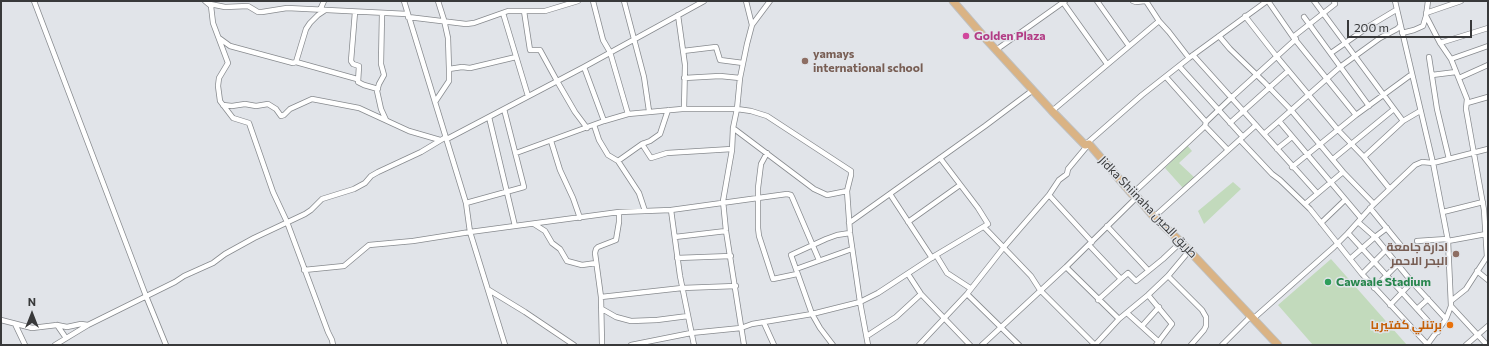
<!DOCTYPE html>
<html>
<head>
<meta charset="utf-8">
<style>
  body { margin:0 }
  #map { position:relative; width:1489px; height:346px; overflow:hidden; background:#e1e4e9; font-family:Commissioner,sans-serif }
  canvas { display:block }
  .frame { position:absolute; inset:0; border:2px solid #38393a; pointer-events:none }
  .north { position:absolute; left:12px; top:294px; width:40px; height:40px; -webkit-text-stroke:3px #e1e4e9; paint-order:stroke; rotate:0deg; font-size:11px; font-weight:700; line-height:16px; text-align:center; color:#38393a }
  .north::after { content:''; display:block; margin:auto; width:14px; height:18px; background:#38393a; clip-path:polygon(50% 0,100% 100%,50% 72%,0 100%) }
  .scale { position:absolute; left:1347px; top:20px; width:125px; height:18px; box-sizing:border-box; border:2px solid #38393a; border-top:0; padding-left:5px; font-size:12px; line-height:14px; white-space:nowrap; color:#38393a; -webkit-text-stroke:3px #e1e4e9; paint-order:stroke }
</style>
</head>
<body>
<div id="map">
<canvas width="1489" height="346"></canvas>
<div class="frame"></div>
<div class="north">N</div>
<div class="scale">200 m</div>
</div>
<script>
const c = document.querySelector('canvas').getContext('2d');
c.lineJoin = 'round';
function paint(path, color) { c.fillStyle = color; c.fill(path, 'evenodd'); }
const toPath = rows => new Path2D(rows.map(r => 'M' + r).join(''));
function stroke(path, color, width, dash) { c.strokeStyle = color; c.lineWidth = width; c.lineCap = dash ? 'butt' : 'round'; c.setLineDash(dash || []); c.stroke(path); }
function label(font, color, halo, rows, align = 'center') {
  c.font = font + ' Commissioner,Cairo,sans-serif'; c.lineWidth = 3; c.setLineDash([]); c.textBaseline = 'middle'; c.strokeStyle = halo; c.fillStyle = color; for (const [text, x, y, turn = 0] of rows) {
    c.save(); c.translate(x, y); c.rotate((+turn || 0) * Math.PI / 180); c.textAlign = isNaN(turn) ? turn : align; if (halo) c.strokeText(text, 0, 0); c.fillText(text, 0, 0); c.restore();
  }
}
paint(toPath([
  [1187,145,1192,151,1179,163,1195,178,1183,188,1165,168],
  [1233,182,1241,189,1204,224,1198,211],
  [1331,259,1407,345,1313,345,1278,305]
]), '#c2dabc');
const minor = toPath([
  [34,1,146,296,166,345],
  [205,1,211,6,213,23,228,63,219,78,218,86,220,101,233,118,249,123,273,192,287,222,328,332,332,340,333,345],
  [404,1,466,203,470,232,505,345],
  [438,1,444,20,448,38,449,69,462,67,470,68,516,57],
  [593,1,603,40,610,52,628,114],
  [624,1,644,77,649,111],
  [746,1,752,25],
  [1062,1,1107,64],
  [1097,1,1129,46],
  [1133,1,1136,2,1145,1],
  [1146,1,1159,21],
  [1268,1,1293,37,1356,115],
  [1314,1,1403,121],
  [1395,1,1433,163,1448,241,1451,306,1446,319,1427,345],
  [210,4,225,7,248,6,258,12,262,12,287,8,407,14],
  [320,10,324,1],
  [524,11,530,50,540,50,557,81,575,112,587,128],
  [355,12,351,61,353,64,359,66,358,82,364,85,378,89],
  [382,13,381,64,384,75,379,84,377,91,381,109,386,120],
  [503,13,528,96],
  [1426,13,1461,1],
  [678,15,685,65,684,109],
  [1245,16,1277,57,1338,130,1364,157,1389,188],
  [1426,16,1440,43,1451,59,1467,99,1466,109,1484,210,1487,257],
  [408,17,466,24,474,23,508,11,545,11,578,1],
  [1304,17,1369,106],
  [1402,33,1414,30,1423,26,1426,16,1428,1],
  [1219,36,1230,49,1264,82,1291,110,1343,172,1374,204],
  [1293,37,1335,4,1334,1],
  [219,38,230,46,293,63,296,62,306,29,310,23,318,15,324,11],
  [1440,43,1488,28],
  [996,50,1065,1],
  [683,51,716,47,720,60,743,63],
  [1331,53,1371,25,1396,10],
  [1193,55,1317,193],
  [1429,57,1437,109,1449,159],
  [1451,59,1488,46],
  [296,62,357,79],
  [1179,66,1243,137],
  [584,67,604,121],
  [1432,75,1456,72],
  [1166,77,1206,122],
  [684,78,720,76,740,78],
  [1459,78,1488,65],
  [435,102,449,81,449,69],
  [1467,103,1488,97],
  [223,105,232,106,245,104,256,106,268,104,276,109,281,116,284,115,290,109,312,99,359,108,409,131,440,140],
  [668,110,660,134,650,141,642,144,651,158,667,153,732,149],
  [1052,111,1159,21,1169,32,1189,58],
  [489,117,515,226],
  [1279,121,1340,67,1380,38,1397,29,1400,26],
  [1230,123,1288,71],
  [594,125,599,140,608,155,618,161,639,193,645,211],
  [1205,126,1228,150],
  [733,128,814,189,827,195,847,191],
  [1264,134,1279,121,1361,218],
  [447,139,584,67,704,1],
  [1240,140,1272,174,1280,180,1310,209,1362,274,1428,345],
  [551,141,560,170,573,198,580,218],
  [1086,144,1142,95,1189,58,1267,1],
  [1277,149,1292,137],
  [516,153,604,121,628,114,682,109,737,109,751,111,767,116,851,171,851,175,847,191,850,233,860,302,868,345],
  [767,153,761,164,758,188,758,228,759,236,773,279,797,274],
  [1364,157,1403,121,1420,111],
  [1333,159,1394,109],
  [618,161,642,144],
  [1292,167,1356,115,1412,74],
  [890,194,932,258],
  [1132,194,1188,142,1205,126,1206,122,1231,98,1296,39],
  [1049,195,1092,242],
  [466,203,524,187,504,109],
  [1305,204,1343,172],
  [1370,208,1402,247],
  [671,210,680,276,694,345],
  [1443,212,1483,202],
  [1154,217,1256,125],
  [908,222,960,185],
  [1358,222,1375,237,1412,282,1446,319],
  [849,223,985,126,1033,90],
  [1321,223,1345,200],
  [534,224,545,231,552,243,560,249,567,261,582,265,596,263],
  [1107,226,1148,270],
  [984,227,1031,276,1040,290,1095,345],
  [1348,233,1438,332],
  [675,237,726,231],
  [1417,241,1447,239],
  [1448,241,1486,234],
  [1089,245,1121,279,1128,273,1136,281,1163,259,1181,242],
  [936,255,947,273,970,288],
  [677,258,731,256],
  [1350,259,1375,237,1387,228],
  [1066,267,1119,319],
  [796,269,852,249],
  [304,270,344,266,369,245,413,241,470,232,619,212,671,210,787,194,791,195,792,197,819,260],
  [1477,271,1488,280],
  [908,274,921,294,970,345],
  [1362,274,1386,250],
  [1168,276,1202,310,1206,317,1206,326,1204,330,1191,345],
  [1374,288,1398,264],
  [489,290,525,312,574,345],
  [967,294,1019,345],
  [1148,295,1172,324,1156,345],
  [601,297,682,288,736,286],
  [1098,300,1121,279],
  [1451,301,1466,289,1488,255],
  [1390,305,1412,282],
  [1451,306,1487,345],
  [602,309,616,317,631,321,657,320,688,316],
  [1417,309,1428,299],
  [1127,313,1159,342],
  [1254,318,1334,247,1348,233,1374,204,1415,165,1422,162,1433,163,1488,149],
  [1,320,32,328,57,325,67,327,81,324,88,325],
  [764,323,774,345],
  [15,324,25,345],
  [57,325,66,338],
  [1142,326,1159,307],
  [867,336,896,317,921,294],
  [55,345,88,325,175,282,184,276,213,263,225,254,254,238,305,214,311,210,322,199,354,189,365,183,371,176,378,172,421,152,446,137],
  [602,345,601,297,595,253,596,249,598,247,616,240,619,222,619,212],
  [631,345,691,333,741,328,752,324,812,314,860,302,878,293,936,255,988,224,978,208,940,158],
  [744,345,726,231,723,201,732,150,733,128,737,109,740,78,747,44,752,25,770,1],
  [833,345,820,328,812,314,791,255,826,239,837,235,850,233],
  [919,345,967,294,1004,247,1049,195,1059,180,1067,174,1068,169,1088,145],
  [982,345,1066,267,1137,197],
  [1095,345,1119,319,1148,295,1168,276,1189,251],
  [1222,345,1251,316],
  [1466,345,1488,326]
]);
const primary = toPath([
  [953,1,985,38,1052,111,1085,145,1089,144,1132,194,1137,197,1154,217,1181,242,1278,345]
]);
stroke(minor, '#878a8e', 6);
stroke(primary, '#bfc0c0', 9);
stroke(minor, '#fff', 4.5);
stroke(primary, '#dab384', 7);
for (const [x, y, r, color] of [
  [966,36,4,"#d1479c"],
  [805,61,4,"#8d6e63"],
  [1456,254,4,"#8d6e63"],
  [1328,282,4,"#2e9e5b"],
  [1450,325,4,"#e8710a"]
]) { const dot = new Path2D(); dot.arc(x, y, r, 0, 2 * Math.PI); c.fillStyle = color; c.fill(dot); stroke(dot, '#e1e4e9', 1.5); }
label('bold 12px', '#b23c85', '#e1e4e9', [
  ["Golden Plaza",974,36]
], 'left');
label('bold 12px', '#785e54', '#e1e4e9', [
  ["yamays",813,54],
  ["international school",813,68],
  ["ادارة جامعة",1448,247,"right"],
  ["البحر الاحمر",1448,261,"right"]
], 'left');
label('12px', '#38393a', '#e1e4e9', [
  ["Jidka Shiinaha طريق الصين",1148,207,46]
]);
label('bold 12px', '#27864d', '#e1e4e9', [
  ["Cawaale Stadium",1336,282]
], 'left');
label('bold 12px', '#c56008', '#e1e4e9', [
  ["برتنلي كفتيريا",1442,325]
], 'right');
</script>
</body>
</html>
